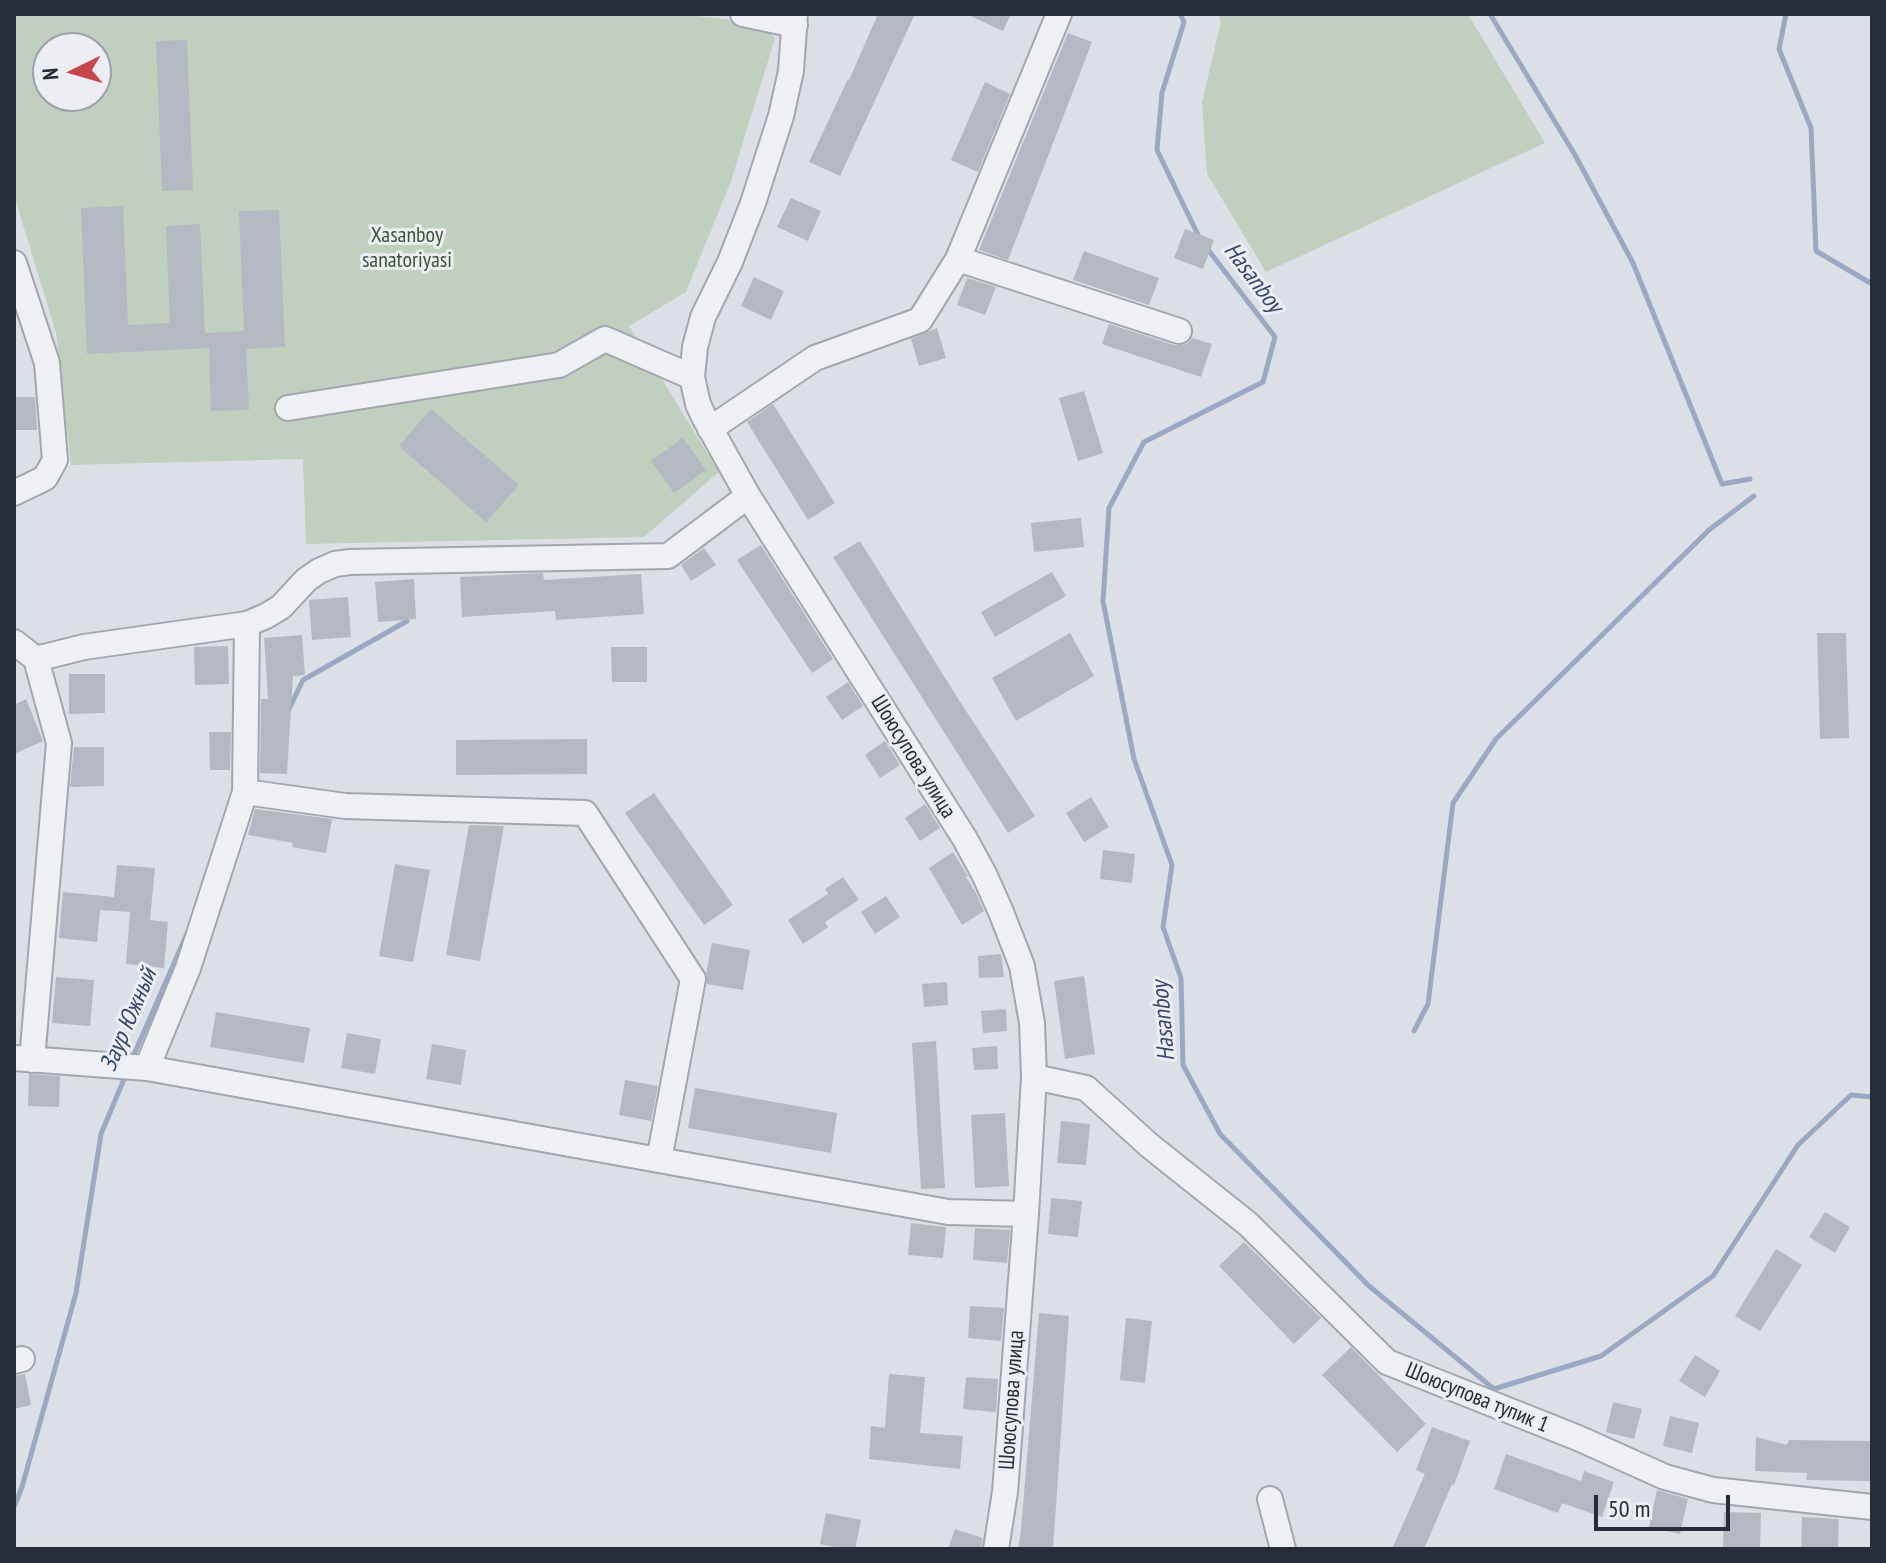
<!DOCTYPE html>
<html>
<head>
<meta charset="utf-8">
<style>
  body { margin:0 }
  #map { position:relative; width:1886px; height:1563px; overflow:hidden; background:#dddfe6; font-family:"PT Sans Narrow",sans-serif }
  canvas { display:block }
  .frame { position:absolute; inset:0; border:16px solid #272c3b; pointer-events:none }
  .north { position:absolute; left:32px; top:32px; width:80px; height:80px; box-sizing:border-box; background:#eceef4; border:2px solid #9da0aa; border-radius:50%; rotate:265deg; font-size:22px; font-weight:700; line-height:32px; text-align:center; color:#272c3b }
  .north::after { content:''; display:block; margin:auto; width:28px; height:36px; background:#c5474b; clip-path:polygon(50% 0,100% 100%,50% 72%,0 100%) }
  .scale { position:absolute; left:1594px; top:1495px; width:136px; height:36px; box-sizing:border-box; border:4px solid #272c3b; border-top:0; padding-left:10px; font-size:24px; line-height:28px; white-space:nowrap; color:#272c3b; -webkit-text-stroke:6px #eceef4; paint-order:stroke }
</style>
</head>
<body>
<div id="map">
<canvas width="1886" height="1563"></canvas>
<div class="frame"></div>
<div class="north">N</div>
<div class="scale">50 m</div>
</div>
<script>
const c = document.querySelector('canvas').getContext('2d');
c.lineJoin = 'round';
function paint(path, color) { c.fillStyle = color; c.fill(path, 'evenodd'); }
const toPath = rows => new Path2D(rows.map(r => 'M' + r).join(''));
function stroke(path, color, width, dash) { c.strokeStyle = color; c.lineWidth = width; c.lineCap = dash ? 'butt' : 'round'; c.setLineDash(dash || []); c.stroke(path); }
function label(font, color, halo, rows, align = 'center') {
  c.font = font + ' "PT Sans Narrow",sans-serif'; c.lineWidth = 6; c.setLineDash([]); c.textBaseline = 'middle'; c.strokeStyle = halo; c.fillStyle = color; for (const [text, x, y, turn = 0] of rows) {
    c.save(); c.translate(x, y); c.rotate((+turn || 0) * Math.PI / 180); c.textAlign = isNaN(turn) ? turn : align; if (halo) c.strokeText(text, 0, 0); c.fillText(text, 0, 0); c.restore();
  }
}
paint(toPath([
  [14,14,679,14,758,23,775,38,731,181,686,292,629,326,719,472,644,537,306,544,303,459,71,465,56,333,14,195],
  [48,48,96,48,96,96,48,96],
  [1218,14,1468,14,1545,143,1266,272,1207,174,1202,103,1221,21]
]), '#c0cfbe');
stroke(toPath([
  [1180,14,1184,22,1162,93,1157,150,1200,239],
  [1490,14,1575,155,1633,263,1722,484,1750,479],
  [1786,14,1779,49,1811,128,1816,251,1872,284],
  [1206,247,1275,337,1263,382,1144,442,1109,508,1103,601,1134,759,1172,865,1163,927,1181,978,1183,1065,1220,1134,1369,1286,1494,1389,1601,1356,1713,1276,1798,1145,1851,1095,1872,1097],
  [289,709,303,680,407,621],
  [1414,1031,1428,1004,1453,803,1496,739,1709,530,1754,496],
  [132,1059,189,929],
  [14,1507,22,1487,76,1293,101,1134,127,1072]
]), '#99a9c4', 5);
paint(toPath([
  [878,14,915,14,840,176,809,162,848,79,849,80],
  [966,14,1011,14,1003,31],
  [1068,33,1092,42,1008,260,979,250],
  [187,40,193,190,162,191,156,41],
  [985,82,1010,94,978,172,951,160],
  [791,198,821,211,808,241,777,227],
  [123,206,128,325,170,323,166,226,200,224,205,333,244,331,239,211,279,210,285,347,246,349,249,410,211,411,209,348,87,354,81,208],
  [1185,229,1214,240,1203,269,1174,258],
  [1084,251,1159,278,1149,305,1073,280],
  [754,277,784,291,771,320,741,306],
  [967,278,996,287,985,315,957,305],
  [1109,324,1174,345,1183,345,1188,343,1192,338,1212,344,1201,377,1102,344],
  [937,328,946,358,919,366,911,339],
  [1084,391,1103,453,1078,461,1059,398],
  [14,397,35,397,37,430,14,430],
  [773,404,835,503,808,520,747,422],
  [431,409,519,485,486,522,399,446],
  [683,438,706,470,674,493,651,461],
  [1081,518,1084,547,1034,552,1031,523],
  [860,541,957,697,1035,816,1008,833,833,557],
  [761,545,833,659,812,673,737,560],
  [704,548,716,565,691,581,681,565],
  [1052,572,1066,596,995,637,981,612],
  [543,573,544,580,641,574,644,614,556,620,555,611,462,617,460,577],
  [414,579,416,619,378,622,375,582],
  [348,597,351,637,312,640,309,600],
  [1070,633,1094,676,1016,721,992,678],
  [1817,633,1846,633,1849,738,1820,739],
  [302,635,305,675,293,676,287,774,260,773,261,699,268,699,264,638],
  [228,646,229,684,195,685,194,647],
  [611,647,647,647,647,682,612,682],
  [69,674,105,674,105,713,69,714],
  [848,682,863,706,842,720,826,697],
  [26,699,43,741,14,754,14,705],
  [209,732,231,732,230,770,210,770],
  [587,739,587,774,456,775,456,740],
  [885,741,900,765,880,778,865,755],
  [74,747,104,747,104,786,70,787],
  [654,793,733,905,704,925,625,813],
  [1091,797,1109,827,1084,842,1066,813],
  [925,804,940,828,920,841,905,818],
  [255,809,332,819,326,853,292,847,293,843,248,835],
  [469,825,504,826,480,961,446,955],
  [1103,850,1135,854,1132,883,1100,879],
  [953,852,968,876,966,877,975,891,984,911,962,925,929,868],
  [395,864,430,870,413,962,379,956],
  [117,865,155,868,150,920,168,922,164,968,126,964,130,912,100,910,97,942,59,938,63,892,114,897],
  [843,877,859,900,825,922,828,927,803,944,788,920,828,894,825,889],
  [886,896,900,917,875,934,861,912],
  [712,943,750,950,743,990,707,984,706,974],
  [1001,954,1004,977,979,978,978,956],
  [1084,976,1095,1054,1065,1059,1054,981],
  [56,977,94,980,90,1026,52,1023],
  [947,982,948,1005,924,1007,922,984],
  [1006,1009,1007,1031,983,1033,981,1011],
  [216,1012,310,1028,304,1063,210,1047],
  [347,1033,381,1039,375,1074,341,1068],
  [936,1041,945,1188,921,1189,912,1043],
  [432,1044,466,1050,461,1085,426,1079],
  [997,1046,998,1069,974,1070,972,1048],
  [29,1074,60,1076,59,1107,28,1106],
  [625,1080,658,1086,651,1121,619,1115],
  [695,1088,837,1113,831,1153,688,1128],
  [1005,1113,1009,1186,975,1188,971,1115],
  [1061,1121,1090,1124,1086,1165,1057,1163],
  [1051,1198,1082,1201,1078,1237,1048,1234],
  [1825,1212,1850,1227,1835,1253,1809,1237],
  [911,1223,946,1227,943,1258,908,1255],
  [975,1228,1010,1230,1007,1263,973,1260],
  [1244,1242,1321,1318,1294,1344,1219,1266],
  [1776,1249,1802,1265,1760,1331,1735,1316],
  [970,1306,1004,1308,1001,1341,968,1338],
  [1039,1313,1069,1316,1053,1549,1018,1549,1021,1530],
  [1126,1318,1152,1321,1145,1383,1120,1380],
  [1351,1347,1426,1424,1397,1452,1322,1375],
  [1695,1355,1720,1371,1705,1397,1679,1381],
  [25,1374,31,1405,14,1409,14,1376],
  [889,1374,925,1377,920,1433,963,1436,960,1469,869,1459,871,1426,885,1428],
  [966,1377,998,1379,996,1412,963,1409],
  [1613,1402,1642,1409,1634,1439,1606,1432],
  [1670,1416,1699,1423,1692,1453,1663,1446],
  [1432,1427,1470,1441,1454,1485,1452,1484,1424,1549,1392,1549,1425,1474,1416,1470],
  [1756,1437,1787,1445,1789,1440,1872,1441,1872,1481,1806,1480,1807,1473,1755,1471],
  [1506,1454,1581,1481,1584,1471,1614,1482,1602,1517,1562,1503,1558,1513,1494,1489],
  [1657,1490,1688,1499,1680,1534,1649,1527],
  [1724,1512,1761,1513,1760,1549,1723,1549],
  [826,1513,861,1520,855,1549,844,1549,820,1544],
  [1802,1517,1839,1519,1838,1549,1801,1549],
  [955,1529,983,1538,981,1549,948,1549]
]), '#b4b8c2');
const minor = toPath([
  [743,14,795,25],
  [795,14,791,71,781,116,753,203,730,262,703,317,695,347,692,377,698,404,704,417,748,496,965,839,984,874,1001,912,1022,966,1032,1023,1034,1077,1026,1214,1005,1492,996,1549],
  [958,259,1179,331],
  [14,263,47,363,55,460,45,478,14,493],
  [288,408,559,365,605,339,692,377],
  [710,429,815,358,920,320,958,259,1059,14],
  [14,642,36,659,59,743,32,1060],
  [36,659,84,647,247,624,266,616,281,607,306,580,319,571,335,564,350,562,668,556,748,496],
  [245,792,345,806,585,813,693,979,659,1160],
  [14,1058,147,1068,948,1212,1026,1214],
  [147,1068,188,968,245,792,247,624],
  [1034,1077,1086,1088,1150,1146,1248,1224,1387,1362,1578,1438,1665,1477,1713,1490,1872,1507],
  [14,1361,22,1359],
  [1270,1499,1283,1549]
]);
stroke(minor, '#a3a6af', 28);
stroke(minor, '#eff0f4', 24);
label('22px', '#375635', '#eceef4', [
  ["Xasanboy",407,236],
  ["sanatoriyasi",407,261]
]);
label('22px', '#272c3b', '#eceef4', [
  ["Шоюсупова улица",913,757,58],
  ["Шоюсупова тупик 1",1477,1398,22],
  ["Шоюсупова улица",1012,1400,-86]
]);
label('italic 24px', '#34466c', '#eceef4', [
  ["Hasanboy",1253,278,53],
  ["Заур Южный",129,1020,-67],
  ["Hasanboy",1164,1021,-95]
]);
</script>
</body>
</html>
